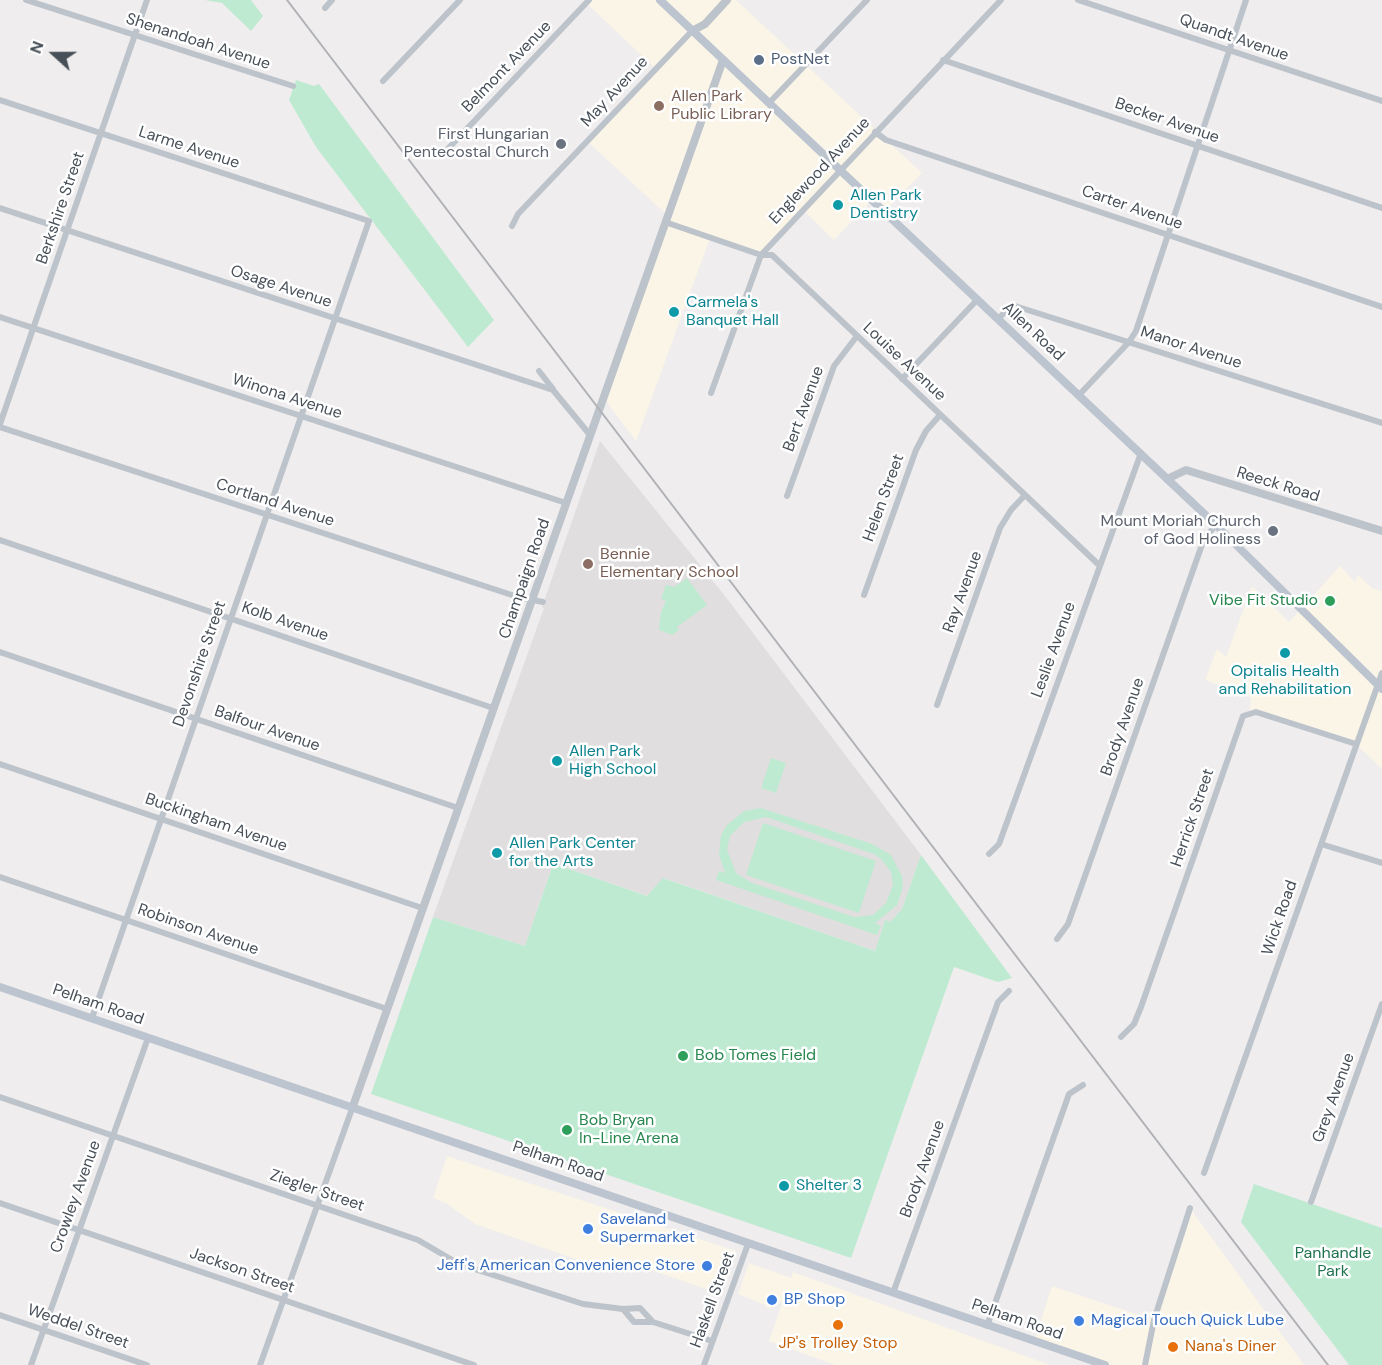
<!DOCTYPE html>
<html>
<head>
<meta charset="utf-8">
<style>
  body { margin:0 }
  #map { position:relative; width:1382px; height:1365px; overflow:hidden; background:#efeded; font-family:"DM Sans",sans-serif }
  canvas { display:block }
  .north { position:absolute; left:24px; top:24px; width:60px; height:60px; -webkit-text-stroke:4px #fff; paint-order:stroke; rotate:291deg; font-size:16px; font-weight:700; line-height:24px; text-align:center; color:#474f58 }
  .north::after { content:''; display:block; margin:auto; width:21px; height:27px; background:#474f58; clip-path:polygon(50% 0,100% 100%,50% 72%,0 100%) }
</style>
</head>
<body>
<div id="map">
<canvas width="1382" height="1365"></canvas>
<div class="north">N</div>
</div>
<script>
const c = document.querySelector('canvas').getContext('2d');
c.lineJoin = 'round';
function paint(path, color) { c.fillStyle = color; c.fill(path, 'evenodd'); }
const toPath = rows => new Path2D(rows.map(r => 'M' + r).join(''));
function stroke(path, color, width, dash) { c.strokeStyle = color; c.lineWidth = width; c.lineCap = dash ? 'butt' : 'round'; c.setLineDash(dash || []); c.stroke(path); }
function label(font, color, halo, rows, align = 'center') {
  c.font = font + ' "DM Sans",sans-serif'; c.lineWidth = 5; c.setLineDash([]); c.textBaseline = 'middle'; c.strokeStyle = halo; c.fillStyle = color; for (const [text, x, y, turn = 0] of rows) {
    c.save(); c.translate(x, y); c.rotate((+turn || 0) * Math.PI / 180); c.textAlign = isNaN(turn) ? turn : align; if (halo) c.strokeText(text, 0, 0); c.fillText(text, 0, 0); c.restore();
  }
}
paint(toPath([
  [583,0,736,0,922,173,884,212,871,201,834,240,803,210,761,255,710,238,636,441,603,397,667,215,588,142,655,68],
  [1340,566,1355,582,1358,575,1372,588,1382,591,1382,769,1356,744,1250,712,1251,697,1205,680,1217,649,1226,657,1252,586,1289,622],
  [447,1156,736,1251,721,1294,636,1265,587,1263,475,1224,446,1203,433,1198],
  [1190,1208,1304,1365,1105,1365,1034,1341,1052,1286,1154,1320],
  [749,1263,791,1278,793,1272,1050,1365,835,1365,769,1341,783,1301,768,1309,765,1305,738,1294]
]), '#faf5e7');
paint(toPath([
  [600,441,725,596,921,855,902,909,890,922,885,921,875,951,664,878,648,896,558,865,552,867,525,946,433,917,544,608,542,607]
]), '#e0dede');
paint(toPath([
  [205,0,251,0,263,16,251,31,222,3],
  [296,80,314,86,319,84,494,320,468,347,316,147,289,100],
  [687,578,707,605,677,627,679,630,672,635,659,630,661,612,666,601,661,599,666,585,674,587],
  [771,758,786,763,776,793,761,788],
  [761,808,872,844,891,855,902,876,903,887,897,905,875,923,881,926,877,935,716,880,719,871,725,873,719,855,721,835,727,825,744,811],
  [766,817,874,854,882,860,891,872,893,885,886,903,873,915,854,917,752,883,736,873,727,850,730,836,744,822],
  [763,823,876,861,859,913,746,875],
  [921,855,1012,978,998,982,954,967,851,1258,371,1094,433,917,525,946,552,867,558,865,647,896,663,878,875,951,885,920,890,922,902,909],
  [1254,1184,1382,1228,1382,1365,1349,1365,1241,1222]
]), '#bfead2');
stroke(toPath([
  [26,0,293,86],
  [1078,0,1382,101],
  [325,8,332,0],
  [943,60,1382,208],
  [383,81,460,0],
  [0,100,369,221,92,1018],
  [769,103,867,0],
  [875,132,886,140,1382,307],
  [444,153,589,0],
  [0,208,553,390,590,435],
  [665,222,761,255,772,255,1099,565],
  [512,226,518,214,692,31],
  [0,317,566,503],
  [998,319,1012,305,1382,423],
  [539,371,553,389],
  [902,379,977,300],
  [711,393,761,255,1001,0],
  [1079,395,1129,342,1136,331,1246,0],
  [0,424,147,0],
  [0,427,518,597,543,602],
  [787,496,834,366,857,336],
  [0,540,493,708],
  [864,595,916,450,926,431,940,415],
  [0,652,458,808],
  [937,705,1000,528,1011,510,1025,495],
  [0,764,422,908],
  [1321,844,1382,863],
  [989,854,999,844,1141,453],
  [0,877,387,1009],
  [1057,939,1068,924,1204,539,1216,525],
  [1121,1037,1134,1024,1141,1007,1243,716,1256,712,1356,744],
  [0,1097,418,1240,459,1264,583,1304,623,1309,640,1308,653,1322],
  [1204,1173,1382,673],
  [1311,1202,1382,1004],
  [0,1203,474,1365],
  [893,1293,998,1002,1009,991],
  [623,1309,634,1322,653,1322,712,1341],
  [0,1315,147,1365],
  [987,1326,1069,1094,1083,1085],
  [31,1365,148,1038],
  [260,1365,353,1106],
  [704,1365,748,1244],
  [1145,1365,1154,1320,1190,1208]
]), '#bdc3cb', 6);
stroke(toPath([
  [692,31,705,24,727,0],
  [1167,479,1186,470,1382,531],
  [353,1106,723,60]
]), '#bdc3cb', 8);
stroke(toPath([
  [660,0,1216,525,1382,689],
  [0,987,1105,1365]
]), '#bcc4cf', 8);
stroke(toPath([
  [287,0,1328,1365]
]), '#b0b2b7', 2);
for (const [x, y, r, color] of [
  [759,60,6,"#5c6f8a"],
  [659,106,6,"#8d6e63"],
  [561,144,6,"#6b7280"],
  [838,205,6,"#0f9aa8"],
  [674,312,6,"#0f9aa8"],
  [1273,531,6,"#6b7280"],
  [588,564,6,"#8d6e63"],
  [1330,601,6,"#2e9e5b"],
  [1285,653,6,"#0f9aa8"],
  [557,761,6,"#0f9aa8"],
  [497,853,6,"#0f9aa8"],
  [683,1056,6,"#2e9e5b"],
  [567,1130,6,"#2e9e5b"],
  [784,1186,6,"#0f9aa8"],
  [588,1229,6,"#3f7fe0"],
  [707,1266,6,"#3f7fe0"],
  [772,1300,6,"#3f7fe0"],
  [1079,1321,6,"#3f7fe0"],
  [838,1325,6,"#e8710a"],
  [1173,1347,6,"#e8710a"]
]) { const dot = new Path2D(); dot.arc(x, y, r, 0, 2 * Math.PI); c.fillStyle = color; c.fill(dot); stroke(dot, '#fff', 2); }
label('16px', '#474f58', '#fff', [
  ["Quandt Avenue",1234,38,19],
  ["Shenandoah Avenue",198,42,18],
  ["Belmont Avenue",507,67,-46],
  ["May Avenue",615,92,-47],
  ["Becker Avenue",1167,121,19],
  ["Larme Avenue",189,148,18],
  ["Englewood Avenue",820,171,-47],
  ["Berkshire Street",61,208,-71],
  ["Carter Avenue",1132,208,19],
  ["Osage Avenue",281,287,18],
  ["Allen Road",1033,332,43],
  ["Manor Avenue",1191,348,18],
  ["Louise Avenue",904,362,43],
  ["Winona Avenue",287,397,18],
  ["Bert Avenue",804,409,-70],
  ["Reeck Road",1278,485,17],
  ["Helen Street",884,498,-70],
  ["Cortland Avenue",275,503,18],
  ["Champaign Road",525,579,-71],
  ["Ray Avenue",963,592,-70],
  ["Kolb Avenue",285,622,19],
  ["Leslie Avenue",1054,650,-70],
  ["Devonshire Street",200,664,-71],
  ["Brody Avenue",1123,727,-71],
  ["Balfour Avenue",267,729,19],
  ["Herrick Street",1193,818,-71],
  ["Buckingham Avenue",216,823,19],
  ["Wick Road",1280,918,-71],
  ["Robinson Avenue",198,930,19],
  ["Pelham Road",98,1005,19],
  ["Grey Avenue",1334,1098,-70],
  ["Pelham Road",558,1162,19],
  ["Brody Avenue",923,1169,-70],
  ["Ziegler Street",317,1191,19],
  ["Crowley Avenue",76,1197,-70],
  ["Jackson Street",242,1271,19],
  ["Haskell Street",713,1300,-70],
  ["Pelham Road",1017,1320,19],
  ["Weddel Street",78,1327,19]
]);
label('16px', '#4e5e75', '#fff', [
  ["PostNet",771,60]
], 'left');
label('16px', '#785e54', '#fff', [
  ["Allen Park",671,97],
  ["Public Library",671,115],
  ["Bennie",600,555],
  ["Elementary School",600,573]
], 'left');
label('16px', '#5b616d', '#fff', [
  ["First Hungarian",549,135],
  ["Pentecostal Church",549,153],
  ["Mount Moriah Church",1261,522],
  ["of God Holiness",1261,540]
], 'right');
label('16px', '#0d838f', '#fff', [
  ["Allen Park",850,196],
  ["Dentistry",850,214],
  ["Carmela's",686,303],
  ["Banquet Hall",686,321],
  ["Opitalis Health",1285,672,"center"],
  ["and Rehabilitation",1285,690,"center"],
  ["Allen Park",569,752],
  ["High School",569,770],
  ["Allen Park Center",509,844],
  ["for the Arts",509,862],
  ["Shelter 3",796,1186]
], 'left');
label('16px', '#27864d', '#fff', [
  ["Vibe Fit Studio",1318,601,"right"],
  ["Bob Tomes Field",695,1056],
  ["Bob Bryan",579,1121],
  ["In-Line Arena",579,1139]
], 'left');
label('16px', '#366cbe', '#fff', [
  ["Saveland",600,1220],
  ["Supermarket",600,1238],
  ["Jeff's American Convenience Store",695,1266,"right"],
  ["BP Shop",784,1300],
  ["Magical Touch Quick Lube",1091,1321]
], 'left');
label('16px', '#1f724e', '#fff', [
  ["Panhandle",1333,1254],
  ["Park",1333,1272]
]);
label('16px', '#c56008', '#fff', [
  ["JP's Trolley Stop",838,1344],
  ["Nana's Diner",1185,1347,"left"]
]);
</script>
</body>
</html>
